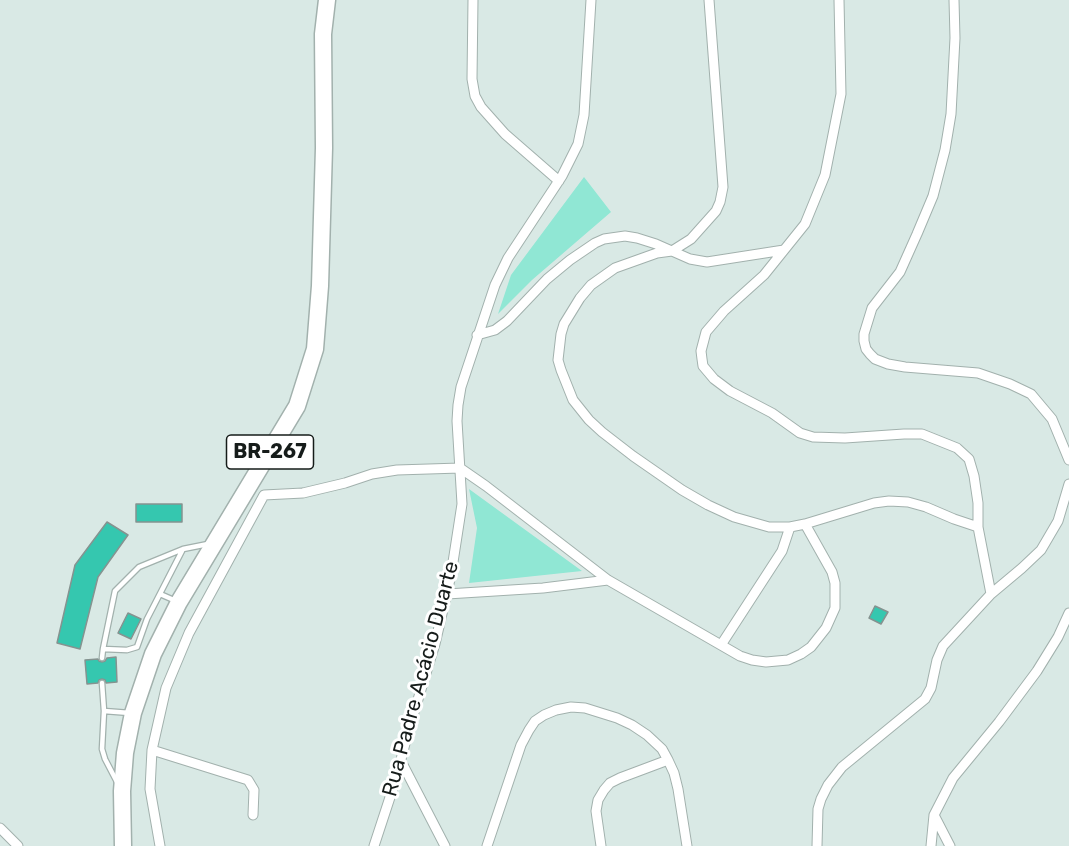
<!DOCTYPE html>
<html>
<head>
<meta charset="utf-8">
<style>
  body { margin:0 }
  canvas { display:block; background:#d9e9e5 }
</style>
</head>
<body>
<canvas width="1069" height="846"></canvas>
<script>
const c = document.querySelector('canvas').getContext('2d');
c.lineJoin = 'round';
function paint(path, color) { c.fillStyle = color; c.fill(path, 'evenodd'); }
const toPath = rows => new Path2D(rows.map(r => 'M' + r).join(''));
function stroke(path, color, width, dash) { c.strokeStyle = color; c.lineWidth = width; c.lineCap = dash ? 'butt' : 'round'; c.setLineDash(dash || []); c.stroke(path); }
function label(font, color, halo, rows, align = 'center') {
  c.font = font + ' Rubik,sans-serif'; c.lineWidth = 6; c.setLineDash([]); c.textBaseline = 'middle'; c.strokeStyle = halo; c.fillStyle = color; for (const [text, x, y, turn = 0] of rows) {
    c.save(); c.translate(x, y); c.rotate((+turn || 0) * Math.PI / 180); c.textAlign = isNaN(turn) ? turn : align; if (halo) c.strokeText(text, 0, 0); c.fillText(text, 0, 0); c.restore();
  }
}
paint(toPath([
  [584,177,611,212,532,280,498,314,511,275],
  [469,489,582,571,469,583,477,528]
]), '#90e7d4');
const building = toPath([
  [136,504,182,504,182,522,136,522,136,504],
  [107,522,128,535,98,577,80,649,57,643,75,565,107,522],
  [875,606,888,612,881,624,869,618,875,606],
  [128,613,141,619,131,639,118,633,128,613],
  [116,657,117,682,106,683,105,680,102,679,99,680,98,683,87,684,85,660,98,659,99,661,102,662,105,661,107,658,116,657]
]);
paint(building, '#35c7af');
stroke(building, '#859390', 1.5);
const lane = toPath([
  [160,594,176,601],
  [103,649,115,591,139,567,183,549],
  [102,658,103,649,127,650,137,647,147,619,183,549,208,544],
  [102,683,104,711,102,749,105,759,117,782],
  [104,711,130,713]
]);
const street = toPath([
  [473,0,472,79,475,96,481,107,505,134,559,181],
  [709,0,723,187,720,202,716,211,691,239,672,251,657,253,615,268,591,285,580,298,564,324,561,334,558,360,561,370,573,400,589,420,602,432,633,456,682,490,708,505,734,517,769,527,790,527,805,524,874,503,889,501,908,502,926,507,954,519,978,527],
  [954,0,955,38,951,114,945,150,933,196,917,234,900,272,872,308,864,334,864,341,866,349,870,354,875,359,888,364,905,367,978,373,1010,384,1031,394,1052,419,1069,460],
  [477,335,495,330,507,321,547,279,570,260,595,243,604,239,625,236,637,238,656,244,690,259,707,262,784,250],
  [447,594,543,588,608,580],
  [991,594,1022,568,1041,550,1058,521,1069,484],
  [721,645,782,551,790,527],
  [152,750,248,780,254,790,253,815],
  [401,761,445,846],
  [934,815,950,846],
  [0,828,18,846],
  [160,846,150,789,152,750,166,688,189,633,264,495,303,493,345,483,372,474,397,470,460,468,486,486,608,580,740,656,752,660,766,662,788,660,801,654,811,647,826,628,835,608,835,583,832,572,805,524],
  [374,846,396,779,408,732,435,644,451,575,462,504,457,421,458,405,461,387,495,285,508,258,562,176,578,144,584,115,591,0],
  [487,846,521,745,529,730,535,721,544,715,556,710,571,707,585,708,617,718,632,725,647,735,662,749,668,760,674,773,678,789,687,846],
  [601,846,596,811,598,800,604,790,610,783,620,778,668,760],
  [817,846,818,809,821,799,828,785,842,767,925,699,931,688,937,660,943,646,991,594,978,527,978,503,974,476,969,459,957,448,922,434,904,434,845,438,813,437,800,433,772,413,730,391,714,379,703,366,702,359,701,351,706,332,724,311,764,275,805,224,825,175,841,94,839,0],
  [931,846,934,815,953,778,999,722,1037,671,1058,637,1069,613]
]);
const highway = toPath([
  [123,846,122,791,125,753,133,713,153,654,179,602,297,406,315,349,320,286,324,148,323,34,327,0]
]);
stroke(lane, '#a2b1ad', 7);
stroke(street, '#a2b1ad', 11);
stroke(highway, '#a2b1ad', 19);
stroke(lane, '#fff', 4.5);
stroke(street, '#fff', 9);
stroke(highway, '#fff', 16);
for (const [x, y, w] of [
  [270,452,87]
]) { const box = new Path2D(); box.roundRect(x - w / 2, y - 17, w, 34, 4.5); c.fillStyle = '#fff'; c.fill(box); stroke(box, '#161c1a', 1.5); }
label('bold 20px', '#161c1a', null, [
  ["BR-267",270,452]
]);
label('21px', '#161c1a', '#fff', [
  ["Rua Padre Acácio Duarte",421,679,-75]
]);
</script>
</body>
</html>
